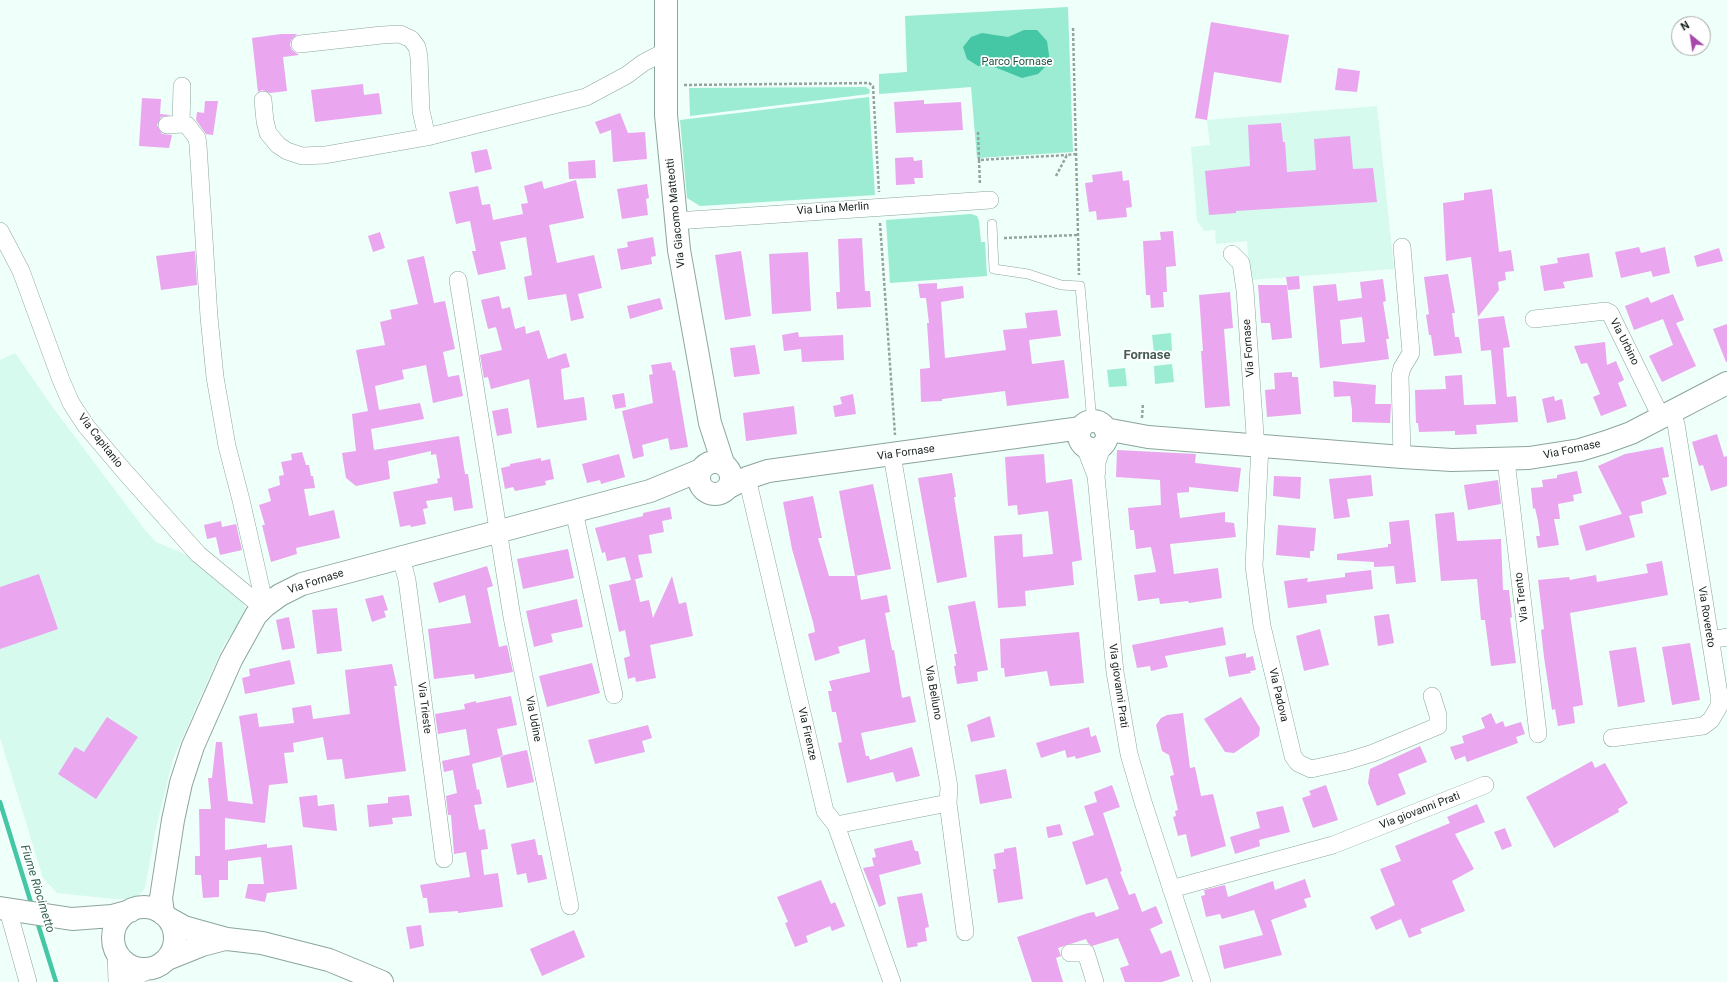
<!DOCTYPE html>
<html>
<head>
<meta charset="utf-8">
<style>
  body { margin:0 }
  #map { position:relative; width:1727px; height:982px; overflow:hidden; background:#effff9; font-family:Roboto,sans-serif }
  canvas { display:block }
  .north { position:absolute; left:1671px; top:16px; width:40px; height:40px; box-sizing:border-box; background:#fff; border:1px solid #a3a7a6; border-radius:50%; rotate:330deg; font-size:11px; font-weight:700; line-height:16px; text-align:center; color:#192320 }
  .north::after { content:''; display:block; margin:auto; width:14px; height:18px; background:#a746ad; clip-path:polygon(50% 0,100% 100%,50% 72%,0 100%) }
</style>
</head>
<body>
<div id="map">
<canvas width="1727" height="982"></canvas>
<div class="north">N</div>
</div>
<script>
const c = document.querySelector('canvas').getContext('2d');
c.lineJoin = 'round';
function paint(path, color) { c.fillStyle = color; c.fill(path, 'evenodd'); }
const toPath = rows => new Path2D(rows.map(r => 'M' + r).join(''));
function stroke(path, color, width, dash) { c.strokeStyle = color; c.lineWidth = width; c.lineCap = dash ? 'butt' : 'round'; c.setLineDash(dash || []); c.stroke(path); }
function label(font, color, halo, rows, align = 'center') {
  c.font = font + ' Roboto,sans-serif'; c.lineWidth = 3.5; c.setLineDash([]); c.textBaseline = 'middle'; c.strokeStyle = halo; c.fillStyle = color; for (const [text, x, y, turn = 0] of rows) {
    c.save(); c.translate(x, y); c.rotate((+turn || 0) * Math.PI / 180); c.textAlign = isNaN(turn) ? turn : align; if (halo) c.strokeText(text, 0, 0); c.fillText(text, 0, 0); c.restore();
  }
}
paint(toPath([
  [1377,106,1394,269,1250,280,1247,241,1216,244,1215,230,1204,231,1197,221,1191,147,1210,145,1207,120],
  [15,353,51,405,145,530,156,542,192,557,242,599,247,612,223,646,173,759,155,833,145,888,136,899,115,899,57,893,43,878,0,738,0,360]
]), '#d6faed');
paint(toPath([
  [1068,7,1073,152,977,158,971,87,879,94,879,74,907,72,905,16],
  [866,87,870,90,869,94,690,116,689,88],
  [869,97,875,195,700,206,687,198,680,120],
  [971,214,977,216,979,221,981,242,985,242,987,276,890,283,886,220],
  [1171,333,1172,351,1154,353,1152,335],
  [1172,364,1174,382,1155,384,1154,366],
  [1125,368,1127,386,1109,387,1107,370]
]), '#9becd2');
paint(toPath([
  [1024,30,1037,30,1047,41,1050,62,1038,74,1022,78,992,66,978,66,967,59,963,47,971,37,982,33,1008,37]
]), '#45c6a5');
stroke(toPath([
  [0,802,32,906],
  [37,921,56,982]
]), '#45c6a5', 4.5);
paint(toPath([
  [1211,22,1289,35,1281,83,1214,72,1207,120,1195,118],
  [281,34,297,34,291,40,290,45,292,50,299,55,283,57,287,91,270,93,262,90,258,92,252,38],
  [1338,68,1360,71,1357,92,1335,90],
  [363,84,364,95,379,93,382,114,315,122,311,90],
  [142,98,161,99,160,114,171,115,161,117,157,125,162,134,172,135,169,148,139,146],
  [924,100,924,104,961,102,963,130,896,133,894,102],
  [205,101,218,101,213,135,206,134,196,120,197,112,204,113],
  [620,113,628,133,645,132,647,159,613,162,611,130,600,134,595,122],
  [1281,123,1283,142,1285,142,1287,172,1316,170,1314,139,1350,136,1353,169,1373,168,1377,202,1236,211,1236,213,1209,215,1205,171,1250,166,1248,125],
  [487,149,492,169,475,173,471,152],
  [913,157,914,161,922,160,923,178,914,178,915,184,896,185,895,158],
  [595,160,596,178,569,179,568,162],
  [1122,171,1123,181,1129,180,1132,207,1126,208,1127,217,1097,220,1096,211,1089,212,1085,183,1093,182,1092,175],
  [576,180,584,218,549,225,557,263,594,255,602,288,578,294,584,318,571,321,566,294,528,300,524,277,532,275,526,237,500,242,506,269,478,275,472,251,476,251,470,221,456,224,449,192,478,186,482,205,490,204,493,220,523,214,521,204,528,203,524,186,542,181,544,189],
  [647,184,649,198,646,199,648,215,622,219,617,189],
  [1492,189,1499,252,1511,250,1514,271,1505,272,1506,280,1498,282,1499,290,1478,317,1471,257,1446,261,1443,203,1464,200,1464,193],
  [1173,231,1176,266,1166,267,1167,292,1163,292,1164,307,1151,308,1150,295,1146,295,1143,241,1161,240,1160,232],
  [380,232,385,248,373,252,368,236],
  [653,237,656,256,651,257,652,264,621,270,617,249,628,247,627,242],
  [862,238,865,291,870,291,871,307,837,309,836,292,840,292,838,239],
  [1639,247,1641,253,1665,247,1670,273,1653,277,1651,271,1621,278,1615,252],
  [1719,248,1723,261,1697,267,1694,256],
  [195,251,197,285,161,290,156,256],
  [741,251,751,316,725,320,715,255],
  [808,252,811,311,772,314,769,254],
  [1589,253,1593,277,1563,282,1565,288,1544,291,1540,266,1558,263,1557,258],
  [424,256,434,303,445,301,455,349,443,352,448,377,459,375,463,396,433,403,426,365,402,370,404,379,375,386,379,410,420,403,424,419,371,429,374,450,459,436,465,474,468,474,473,508,454,511,452,497,426,501,428,508,423,509,426,524,411,527,410,525,400,527,393,492,438,483,437,479,440,478,436,454,431,455,431,451,388,461,390,479,356,486,346,478,342,453,356,451,352,414,368,411,356,350,385,345,380,322,392,319,390,310,418,304,407,260],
  [1448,274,1455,313,1452,313,1455,337,1459,337,1462,353,1434,356,1431,335,1429,335,1426,315,1429,314,1424,277],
  [1299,276,1300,289,1288,290,1286,277],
  [1383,279,1386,301,1383,302,1389,339,1386,339,1389,359,1320,368,1313,286,1336,284,1338,301,1362,298,1360,282],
  [1362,317,1365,342,1342,344,1340,320],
  [937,283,937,289,963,286,964,298,941,302,945,358,1006,350,1003,330,1027,328,1025,313,1057,310,1061,336,1029,340,1032,364,1064,360,1069,398,1007,406,1005,391,942,399,942,401,921,402,920,369,930,368,927,323,929,323,926,298,920,298,918,284],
  [1258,285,1287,285,1292,338,1272,340,1270,323,1261,323],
  [1230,292,1233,328,1224,329,1230,406,1205,408,1201,351,1203,351,1199,295],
  [1673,294,1684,320,1676,323,1696,366,1662,382,1649,356,1673,345,1663,319,1634,330,1625,306,1648,297,1651,303],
  [499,296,502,309,510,307,515,329,525,326,526,334,539,330,548,359,566,353,570,367,561,369,564,400,584,397,587,420,537,428,529,379,491,389,488,377,484,378,480,355,502,350,496,327,488,329,481,300],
  [660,298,663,309,630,319,627,306],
  [1504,316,1510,347,1503,348,1507,397,1516,396,1518,422,1476,425,1477,434,1455,435,1455,431,1419,432,1418,423,1416,423,1415,390,1446,389,1445,376,1462,375,1464,405,1496,404,1491,350,1481,351,1478,319],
  [1727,324,1727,362,1726,362,1713,329],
  [798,332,799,337,843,335,844,360,802,362,801,349,784,351,782,335],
  [1605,342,1607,365,1616,361,1624,380,1618,383,1627,406,1601,416,1593,397,1600,394,1587,363,1581,364,1574,346],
  [755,345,760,374,734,377,730,348],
  [671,362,673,371,675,370,688,447,670,450,668,438,642,445,644,456,633,459,622,411,653,403,649,375,653,374,651,365],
  [1292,372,1292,377,1298,377,1301,414,1267,417,1265,390,1275,389,1274,373],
  [1333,381,1376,385,1375,404,1391,404,1390,423,1352,422,1352,409,1350,396,1334,397],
  [624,393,626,407,615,409,612,395],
  [853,394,856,414,835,417,833,406,842,404,840,397],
  [1554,396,1555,401,1562,399,1566,419,1547,423,1542,399],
  [794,406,797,434,746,441,743,413],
  [508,408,512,433,497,436,492,411],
  [1717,434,1724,457,1727,456,1727,486,1711,491,1703,465,1699,466,1692,442],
  [1663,447,1669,477,1662,478,1667,494,1641,502,1643,513,1629,516,1635,537,1586,551,1579,526,1622,514,1598,466,1625,454],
  [1117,450,1196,454,1195,463,1241,468,1238,492,1189,487,1189,492,1177,493,1180,518,1225,512,1225,522,1234,523,1236,537,1170,544,1174,574,1218,568,1222,598,1189,603,1188,601,1160,604,1159,598,1138,601,1134,575,1156,572,1151,547,1136,549,1134,530,1130,530,1128,508,1161,505,1160,480,1116,477],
  [302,452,306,465,309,465,311,476,313,476,315,488,304,489,309,516,334,510,340,538,296,548,297,554,271,562,262,525,265,525,259,505,271,501,268,489,280,485,279,476,284,475,281,462,292,460,291,454],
  [619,454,625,477,601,484,600,480,587,483,582,464],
  [1044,454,1046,483,1072,479,1082,560,1072,562,1074,585,1025,591,1026,606,998,608,994,536,1022,534,1023,557,1053,554,1048,511,1018,515,1017,505,1008,506,1005,457],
  [541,458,541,461,550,459,554,479,545,481,546,485,515,491,513,487,505,489,501,468,510,466,510,464],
  [1577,471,1582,493,1573,495,1574,501,1558,504,1560,519,1554,519,1559,545,1538,548,1536,536,1540,536,1538,521,1535,508,1533,509,1531,488,1543,487,1542,480,1557,478,1557,475],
  [952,473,956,497,954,497,967,577,937,583,918,478],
  [1371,475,1373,496,1347,499,1350,517,1334,519,1329,479],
  [1274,476,1301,477,1300,499,1273,496],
  [1498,480,1501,504,1468,510,1464,485],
  [873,484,891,569,855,576,839,491],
  [813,496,822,538,818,538,829,576,857,576,861,600,887,595,890,612,885,613,892,650,894,650,902,698,910,696,916,722,861,733,866,756,869,756,870,760,912,747,920,776,896,782,893,772,847,783,838,743,842,742,836,712,832,712,828,691,832,691,829,681,870,672,865,639,838,647,840,653,815,661,808,634,815,632,813,622,792,549,783,502],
  [670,507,672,519,662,521,664,532,649,535,652,553,638,555,643,577,633,580,635,579,640,602,649,600,653,618,672,576,679,604,686,602,693,636,650,645,656,678,636,682,635,677,628,679,624,658,630,656,625,630,619,632,609,585,631,580,625,557,607,561,605,552,602,553,595,528,643,516,643,513],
  [1454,512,1457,541,1501,539,1503,590,1509,590,1512,617,1510,618,1516,663,1491,666,1485,620,1481,620,1477,579,1441,581,1435,514],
  [1409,520,1416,582,1396,584,1394,566,1374,567,1374,562,1337,560,1337,554,1388,547,1388,544,1391,544,1389,522],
  [221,521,222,527,236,524,242,550,220,555,216,537,207,539,204,525],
  [1278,525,1316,528,1314,551,1310,551,1310,558,1276,555],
  [568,549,574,578,523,589,517,559],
  [1662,561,1668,595,1570,613,1583,705,1573,707,1575,723,1558,726,1555,709,1552,710,1544,657,1541,630,1544,629,1538,580,1569,577,1570,580,1596,575,1597,582,1648,573,1646,564],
  [487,566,493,586,487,588,499,647,507,645,513,672,475,679,474,674,434,679,428,629,471,623,465,595,439,603,433,583],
  [1371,570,1373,589,1326,595,1327,603,1288,608,1284,581,1308,578,1307,582,1345,577,1345,573],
  [39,574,58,629,0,649,0,587],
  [383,595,388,610,384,611,386,617,372,622,365,599],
  [577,599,583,627,551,634,553,642,534,647,526,611],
  [975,601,988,670,977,672,978,681,957,684,954,666,956,666,954,654,957,654,948,606],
  [337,608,342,651,317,654,312,610],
  [1389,614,1394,643,1378,646,1374,616],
  [289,617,295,648,282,650,276,620],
  [1223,627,1226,645,1165,656,1168,667,1151,671,1150,666,1137,668,1132,645],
  [1320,629,1329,665,1304,671,1296,636],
  [1079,632,1084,683,1050,686,1047,671,1005,677,1004,668,1001,668,1000,639],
  [1690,643,1700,700,1672,705,1662,647],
  [1636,647,1645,702,1618,707,1609,651],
  [1246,653,1246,658,1253,656,1256,670,1250,671,1251,673,1229,677,1225,657],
  [290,660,295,684,245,694,242,678,250,676,249,669],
  [592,663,600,693,547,707,539,676],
  [392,664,397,686,394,686,406,771,345,779,342,759,327,760,323,737,293,743,294,752,284,753,288,783,269,785,265,823,225,818,225,850,267,844,267,848,292,845,297,889,267,893,265,902,245,898,248,884,264,884,261,857,228,861,228,880,219,880,219,897,203,898,201,875,195,875,195,856,200,856,199,809,211,809,208,778,212,778,216,742,222,742,228,801,253,804,239,716,257,713,259,727,294,723,292,708,311,705,313,719,350,714,345,670],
  [511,696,517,725,497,729,503,756,472,764,477,790,479,789,482,804,474,805,479,830,485,829,488,849,481,850,484,875,498,873,503,907,458,913,458,911,429,913,427,898,423,898,420,885,470,877,466,852,454,854,451,815,448,815,446,796,457,793,453,770,444,772,442,761,470,755,466,729,438,734,435,714,465,709,464,704,476,701,476,703],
  [1241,697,1260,728,1259,736,1234,753,1225,752,1204,719],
  [1183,713,1190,768,1195,767,1201,796,1213,794,1226,846,1191,857,1186,834,1178,836,1173,817,1176,816,1175,811,1178,810,1170,776,1174,775,1169,755,1162,751,1156,725,1161,718,1167,715],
  [1491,713,1496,724,1503,721,1505,727,1521,722,1525,734,1516,737,1518,743,1467,762,1465,756,1455,760,1450,747,1464,743,1462,736,1485,728,1481,718],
  [990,716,995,737,971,742,967,725],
  [107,717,138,737,96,799,58,774,75,747,84,752],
  [648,725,652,738,642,741,645,752,595,764,588,740],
  [1089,727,1091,737,1096,735,1101,752,1076,759,1075,756,1067,758,1065,750,1041,758,1036,743],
  [1420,746,1427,762,1398,774,1406,794,1377,806,1368,783,1370,769],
  [527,750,534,782,507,788,500,756],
  [1592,761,1595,768,1605,763,1628,803,1618,809,1619,812,1554,848,1526,797],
  [1006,769,1012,798,980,804,975,775],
  [1112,785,1120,807,1103,813,1122,871,1120,872,1129,895,1135,893,1142,912,1156,906,1163,923,1150,929,1161,954,1171,950,1180,976,1162,982,1125,982,1120,968,1129,965,1118,938,1092,946,1088,943,1086,939,1058,948,1061,956,1056,958,1063,982,1032,982,1017,937,1088,913,1094,912,1096,917,1119,909,1107,878,1086,885,1072,842,1094,835,1084,806,1097,802,1094,792],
  [1326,785,1338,820,1313,828,1302,798,1311,795,1309,791],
  [317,795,318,806,334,804,337,831,303,827,299,797],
  [409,795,412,816,392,818,393,824,369,827,367,805,388,803,388,797],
  [1477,804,1485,822,1455,834,1474,869,1452,881,1465,911,1420,929,1422,933,1409,938,1401,919,1376,930,1370,917,1395,905,1380,869,1401,861,1395,846,1450,823,1447,817],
  [1283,806,1290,832,1259,840,1260,846,1235,854,1230,837,1260,828,1256,812],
  [1060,824,1063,835,1048,838,1046,827],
  [1505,828,1512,846,1502,850,1494,832],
  [535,839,538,855,542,855,547,879,528,883,526,873,517,875,511,844],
  [912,840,915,851,918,851,921,864,879,875,886,904,879,907,863,868,874,866,872,858,876,857,874,849],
  [1016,847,1023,899,998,903,993,869,996,869,994,854,1004,852,1004,849],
  [1305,879,1311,897,1304,899,1307,907,1271,920,1282,955,1224,969,1219,946,1263,935,1254,910,1222,919,1220,914,1206,917,1201,896,1205,895,1204,890,1225,885,1228,897,1273,881,1275,890],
  [821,880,831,904,835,902,845,926,832,931,830,926,806,936,808,942,795,947,785,923,788,922,777,897],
  [922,893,929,927,925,928,927,941,917,943,918,946,907,948,897,897],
  [421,925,424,946,410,949,406,927],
  [574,930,585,957,542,976,530,949]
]), '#eaa6ee');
const lane = toPath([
  [992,224,994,269,1028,274,1061,285,1080,286,1092,422]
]);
const street = toPath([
  [300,44,382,35,400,34,411,39,417,47,419,57,421,111,427,137],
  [263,100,265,121,268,133,278,145,287,151,302,156,325,155,427,137,586,97,627,75,643,63,666,51],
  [181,124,182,86],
  [167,125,183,124,187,125,197,138,198,145,209,317,215,377,227,446,241,500,265,606],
  [676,221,990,200],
  [0,231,21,271,61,380,71,403,86,426,125,472,198,554,256,602,265,606],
  [1402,247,1411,353,1402,368,1400,376,1402,457],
  [1232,254,1241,263,1245,290,1255,435,1254,446],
  [458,280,512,617,570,906],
  [1534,319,1606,311,1610,313,1661,417],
  [1260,446,1254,566,1262,626,1293,756,1298,763,1311,769,1347,761,1373,753,1438,726,1438,715,1432,696],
  [1085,447,1096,476,1115,672,1129,754,1143,802,1202,982],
  [892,455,949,787,948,803,965,932],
  [1506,460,1538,734],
  [1097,472,1097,462,1103,445],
  [747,478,825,811,836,825,892,982],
  [574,511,614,695],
  [401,557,407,580,444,859],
  [1710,640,1727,637],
  [1612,738,1703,726,1711,720,1719,706,1719,694,1676,424,1671,412],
  [836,825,948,803],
  [1171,889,1333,845,1485,785],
  [8,910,28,982],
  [116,950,117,982],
  [1070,953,1086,953,1095,982],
  [127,982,150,969]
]);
const secondary = toPath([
  [666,0,666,115,679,250,710,423,723,463],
  '1079 435a14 14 0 1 1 28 0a14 14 0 1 1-28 0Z',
  [1105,429,1148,437,1402,457,1452,460,1529,458,1580,450,1606,442,1631,433,1727,383],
  '699 478a16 16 0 1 1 32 0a16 16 0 1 1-32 0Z',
  [729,487,747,478,768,471,1081,428],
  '113 938a31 31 0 1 1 62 0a31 31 0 1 1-62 0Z',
  [0,908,72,919,112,916,130,911],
  [163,914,161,898,173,820,181,783,193,746,231,660,256,615,265,606,280,595,302,584,650,491,701,470],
  [168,918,184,927,227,939,262,943,329,960,382,982],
  [167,959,202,945,225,939]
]);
stroke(lane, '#8ba59c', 10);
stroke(street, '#8ba59c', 18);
stroke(secondary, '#8ba59c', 24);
stroke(toPath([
  [1073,28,1079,275],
  [684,85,869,83,873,86,879,192],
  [978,132,979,160,1067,155],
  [979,160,980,185],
  [1056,176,1067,155,1077,154],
  [880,223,895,435],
  [1004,238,1077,235],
  [1142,418,1143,403]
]), '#95a39e', 2.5, [3, 2]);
stroke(lane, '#fff', 9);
stroke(street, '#fff', 17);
stroke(secondary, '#fff', 22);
label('11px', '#1e5344', '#fff', [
  ["Parco Fornase",1017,62]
]);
label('11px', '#192320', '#fff', [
  ["Via Lina Merlin",833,209,-4],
  ["Via Giacomo Matteotti",676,213,-96],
  ["Via Urbino",1624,342,63],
  ["Via Fornase",1249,348,-94],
  ["Via Capitanio",100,441,52],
  ["Via Fornase",1572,450,-12],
  ["Via Fornase",906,453,-8],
  ["Via Fornase",316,582,-18],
  ["Via Trento",1522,597,-97],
  ["Via Rovereto",1706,617,81],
  ["Via giovanni Prati",1118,686,82],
  ["Via Belluno",933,693,80],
  ["Via Padova",1278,695,77],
  ["Via Trieste",424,708,83],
  ["Via Udine",533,719,79],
  ["Via Firenze",807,734,77],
  ["Via giovanni Prati",1420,811,-21]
]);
label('italic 12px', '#2f6354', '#fff', [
  ["Fiume Riocimetto",37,889,73]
]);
label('bold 13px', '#465d55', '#fff', [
  ["Fornase",1147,356]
]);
</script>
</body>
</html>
